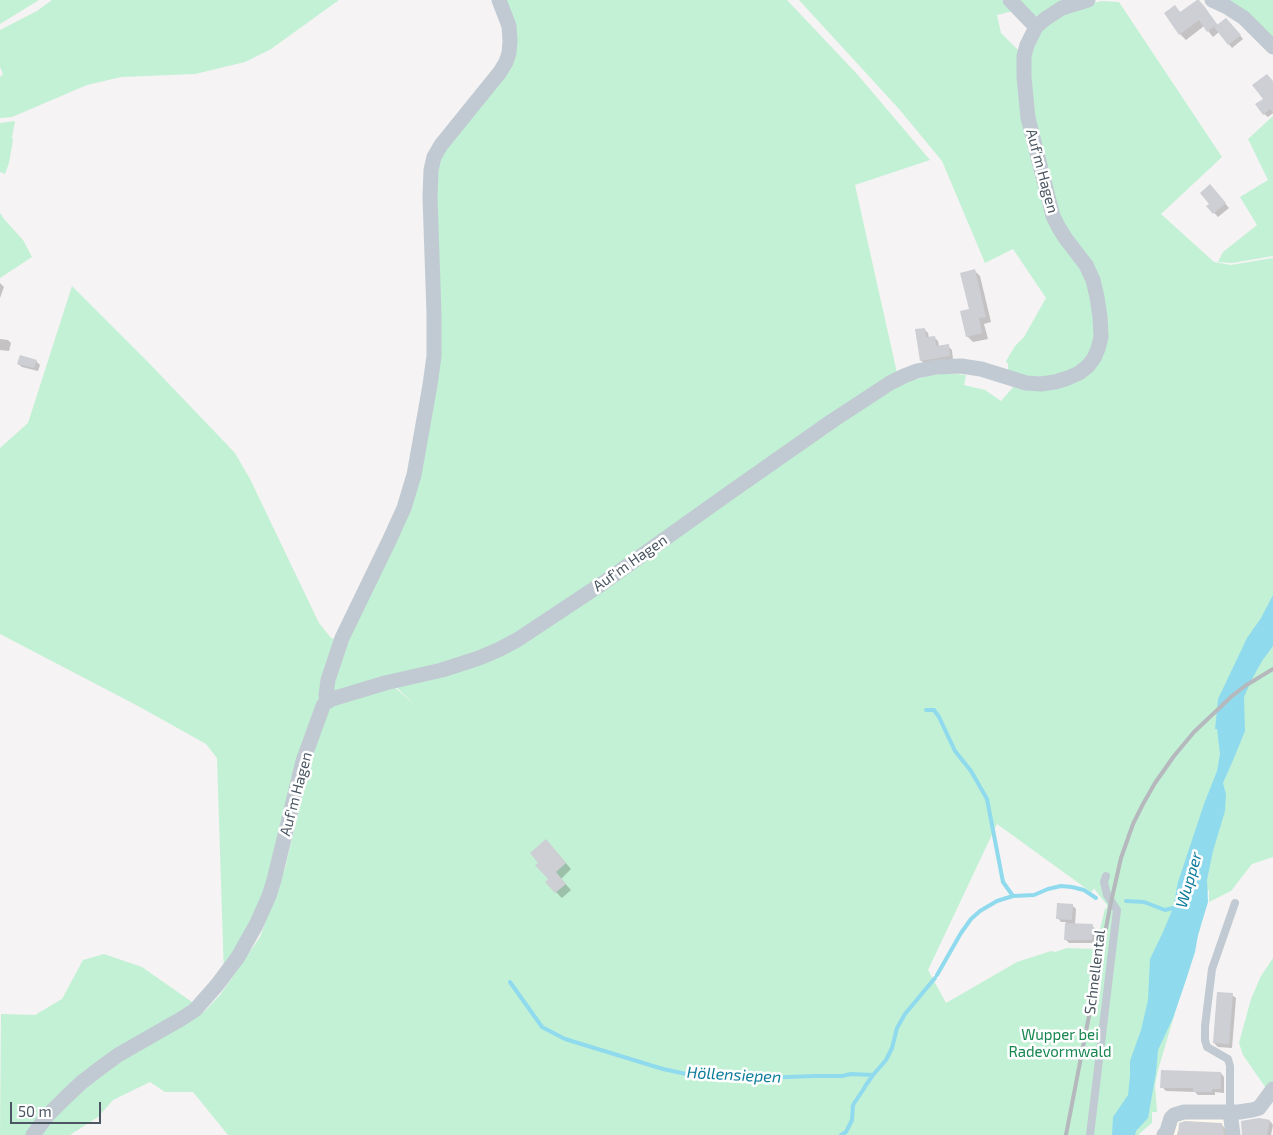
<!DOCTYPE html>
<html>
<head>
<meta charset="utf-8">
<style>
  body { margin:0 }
  #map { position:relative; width:1273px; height:1135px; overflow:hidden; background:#f5f3f3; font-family:"Exo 2",sans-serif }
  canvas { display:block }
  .scale { position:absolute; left:10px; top:1102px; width:91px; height:22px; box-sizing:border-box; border:2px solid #4a5661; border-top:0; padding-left:6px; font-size:15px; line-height:18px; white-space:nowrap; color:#4a5661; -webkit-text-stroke:4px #fff; paint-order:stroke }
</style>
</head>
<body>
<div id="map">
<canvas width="1273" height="1135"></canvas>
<div class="scale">50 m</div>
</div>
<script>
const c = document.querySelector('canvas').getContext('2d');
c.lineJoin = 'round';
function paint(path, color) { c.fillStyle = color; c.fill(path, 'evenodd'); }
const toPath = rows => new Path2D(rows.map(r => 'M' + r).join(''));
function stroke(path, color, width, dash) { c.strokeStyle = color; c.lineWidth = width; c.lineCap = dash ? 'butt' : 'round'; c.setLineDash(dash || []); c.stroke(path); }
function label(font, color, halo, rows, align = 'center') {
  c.font = font + ' "Exo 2",sans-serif'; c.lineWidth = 5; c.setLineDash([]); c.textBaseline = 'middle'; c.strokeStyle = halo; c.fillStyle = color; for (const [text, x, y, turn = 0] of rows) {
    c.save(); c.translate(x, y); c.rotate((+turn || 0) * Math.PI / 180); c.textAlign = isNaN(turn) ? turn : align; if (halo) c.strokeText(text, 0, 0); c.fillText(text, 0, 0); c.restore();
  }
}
paint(toPath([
  [1176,1119,1228,1119,1231,1135,1169,1135]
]), '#fdf9ef');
paint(toPath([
  [0,0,39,0,0,24],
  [52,0,339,0,271,49,245,62,195,74,121,77,87,85,12,117,0,118,0,77,3,74,0,67,0,30,37,11],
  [502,0,787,0,857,74,930,160,855,185,897,373,773,457,601,579,515,636,497,646,479,654,441,666,385,679,416,706,395,686,443,675,480,663,500,655,519,644,606,587,727,499,834,426,891,389,907,382,928,376,946,373,966,375,964,385,985,390,1001,401,1014,386,1008,377,1008,364,1006,361,1015,346,1024,337,1046,298,1013,249,985,263,942,161,899,109,799,0,1002,0,1013,11,997,15,1001,33,1022,54,1024,114,1041,173,1051,217,1056,229,1063,241,1078,259,1083,256,1062,226,1056,214,1028,105,1027,77,1028,57,1030,45,1036,33,1046,22,1054,17,1074,8,1101,1,1119,2,1222,157,1161,214,1214,262,1231,265,1273,258,1273,857,1252,864,1231,891,1209,902,1209,890,1208,890,1200,929,1158,1070,1155,1085,1157,1112,1152,1112,1152,1123,1140,1133,1139,1135,228,1135,193,1092,165,1092,150,1082,113,1100,98,1117,70,1135,0,1135,1,1014,35,1015,62,999,83,960,104,954,142,967,192,1002,204,1012,220,995,260,937,285,868,312,755,341,651,349,642,344,640,386,554,411,496,422,448,428,410,436,335,430,213,432,167,435,157,450,135,491,87,512,59,513,40,510,23],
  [997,824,1091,892,1095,888,1095,890,1107,905,1107,908,1105,909,1095,949,1067,948,1055,952,1051,951,1017,962,946,1003,928,970],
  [1015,0,1073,0,1041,15,1036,16,1031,14],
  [1223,0,1273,0,1273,41],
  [1273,116,1273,256,1232,263,1218,262,1223,252,1257,225,1240,197,1268,180,1248,139],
  [15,121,12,137,13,140,9,163,5,174,0,172,0,123],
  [0,213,4,219,23,240,32,257,0,278],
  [72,286,148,362,235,453,250,479,319,623,331,638,339,640,277,863,224,976,217,758,206,744,138,706,0,634,0,448,28,423],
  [1273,958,1273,1089,1270,1094,1243,1055,1239,1043,1251,999,1261,976]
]), '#c3f1d5');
paint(toPath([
  [1273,595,1273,646,1262,661,1252,679,1244,697,1245,731,1234,758,1223,783,1226,794,1225,811,1213,851,1207,880,1208,902,1198,935,1195,952,1185,983,1173,1018,1158,1050,1156,1073,1148,1118,1136,1131,1135,1135,1112,1135,1113,1117,1128,1095,1130,1076,1130,1061,1141,1030,1148,1000,1150,959,1163,932,1173,908,1178,882,1204,804,1217,771,1220,754,1217,729,1215,729,1218,699,1247,638,1261,618]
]), '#90daee');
paint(toPath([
  [1198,0,1204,6,1218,26,1230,23,1243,39,1232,48,1219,32,1213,37,1204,26,1186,40,1180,34,1175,7,1181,13],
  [1273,82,1273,113,1268,117,1264,114,1265,99],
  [1214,190,1229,208,1218,217,1208,206,1211,204],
  [974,270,980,276,991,322,984,324,988,339,973,342,967,336],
  [0,283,4,287,0,298],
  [924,329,928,333,929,338,934,337,938,341,939,347,948,346,952,350,953,360,924,364,921,360],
  [0,339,8,340,11,343,9,351,0,350],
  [36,361,40,365,38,371,22,367,18,364],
  [552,847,571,869,561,879,571,890,562,898,556,892,550,880],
  [1072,905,1076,909,1075,925,1092,926,1096,929,1095,943,1069,943,1065,939,1066,922,1061,922,1058,918],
  [1232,995,1236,998,1232,1048,1218,1047,1214,1043],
  [1221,1073,1224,1077,1224,1093,1215,1092,1215,1095,1198,1095,1195,1092,1166,1091,1162,1087],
  [1270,1121,1273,1125,1271,1135,1243,1135],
  [1221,1124,1228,1131,1228,1135,1177,1135,1178,1131]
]), '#0003');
stroke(toPath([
  [926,710,934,710,939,717,955,751,971,771,987,799,1003,882,1013,896],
  [1126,901,1144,902,1165,910,1177,907],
  [937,975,961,933,971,919,980,911,997,901,1013,896,1034,895,1048,889,1061,886,1072,887,1084,890,1096,898],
  [510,982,542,1027,565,1039,663,1069,700,1077,726,1078,758,1078,816,1076,842,1076,851,1074,873,1075,886,1060,892,1048,897,1028,905,1014,935,978],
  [841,1135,846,1132,852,1120,853,1105,863,1090,866,1085,873,1075]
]), '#90daee', 4);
paint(toPath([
  [1197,0,1199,0,1217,24,1207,32,1199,20,1179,35,1164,13,1175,5,1180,12],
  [1226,18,1241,35,1228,45,1214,27],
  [1267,74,1273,81,1273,112,1270,109,1263,115,1255,104,1263,99,1252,85],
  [1210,184,1226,203,1213,214,1206,206,1209,204,1200,193],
  [975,269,986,317,979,318,982,333,966,337,960,311,969,309,960,273],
  [925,328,926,337,935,336,936,346,949,344,950,356,920,361,915,329],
  [20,355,37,360,34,368,17,364],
  [546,839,566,863,556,872,566,884,555,893,545,882,548,879,535,865,538,863,530,853],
  [1057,903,1073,904,1072,920,1056,919],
  [1065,923,1093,924,1092,940,1064,940],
  [1217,992,1233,993,1229,1044,1213,1043],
  [1161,1070,1221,1072,1221,1089,1212,1089,1212,1092,1193,1092,1193,1088,1160,1088],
  [1259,1118,1270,1120,1267,1135,1242,1135,1241,1121],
  [1185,1121,1222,1123,1224,1135,1178,1135,1179,1123]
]), '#cdcfd5');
stroke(toPath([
  [1230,1112,1230,1066,1228,1059,1207,1047,1205,1040,1205,1026,1212,969,1235,903],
  [1090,1135,1117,910,1107,895,1104,882,1106,876]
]), '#c1cad2', 8);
stroke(toPath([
  [1010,0,1036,27],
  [1212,0,1227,7,1244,18,1273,47],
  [329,701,326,695,328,680,342,638,389,541,404,508,414,475,430,385,434,356,434,314,430,197,431,170,434,157,441,145,500,72,506,62,509,53,510,41,509,26,499,0],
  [1230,1112,1233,1135],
  [33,1135,47,1116,65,1098,82,1082,99,1069,118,1055,181,1019,195,1010,217,985,238,957,256,925,269,896,274,880,303,761,323,706,325,703,332,699,385,683,442,670,479,658,498,650,517,640,603,583,725,496,832,421,890,383,904,376,917,371,937,367,961,366,981,369,1026,383,1041,384,1055,382,1068,378,1079,373,1088,366,1094,358,1098,349,1101,337,1100,317,1097,297,1093,280,1086,265,1066,239,1059,228,1053,216,1028,118,1024,77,1024,56,1027,45,1036,27,1045,19,1062,8,1088,0],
  [1164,1135,1167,1131,1171,1118,1174,1115,1184,1112,1239,1112,1252,1110,1259,1108,1273,1089]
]), '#c1cad2', 15);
stroke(toPath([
  [1066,1135,1111,902,1121,858,1133,824,1143,804,1155,783,1174,756,1194,732,1232,696,1245,686,1273,669]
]), '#b5b8bd', 4);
label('15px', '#4a5661', '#fff', [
  ["Auf'm Hagen",1042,171,75],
  ["Auf'm Hagen",630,563,-35],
  ["Auf'm Hagen",296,794,-75],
  ["Schnellental",1095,972,-83]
]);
label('15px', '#17864f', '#fff', [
  ["Wupper bei",1060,1035],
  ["Radevormwald",1060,1052]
]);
label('italic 16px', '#0c7c9b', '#fff', [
  ["Wupper",1189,880,-74],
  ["Höllensiepen",734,1075,3]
]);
</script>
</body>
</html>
